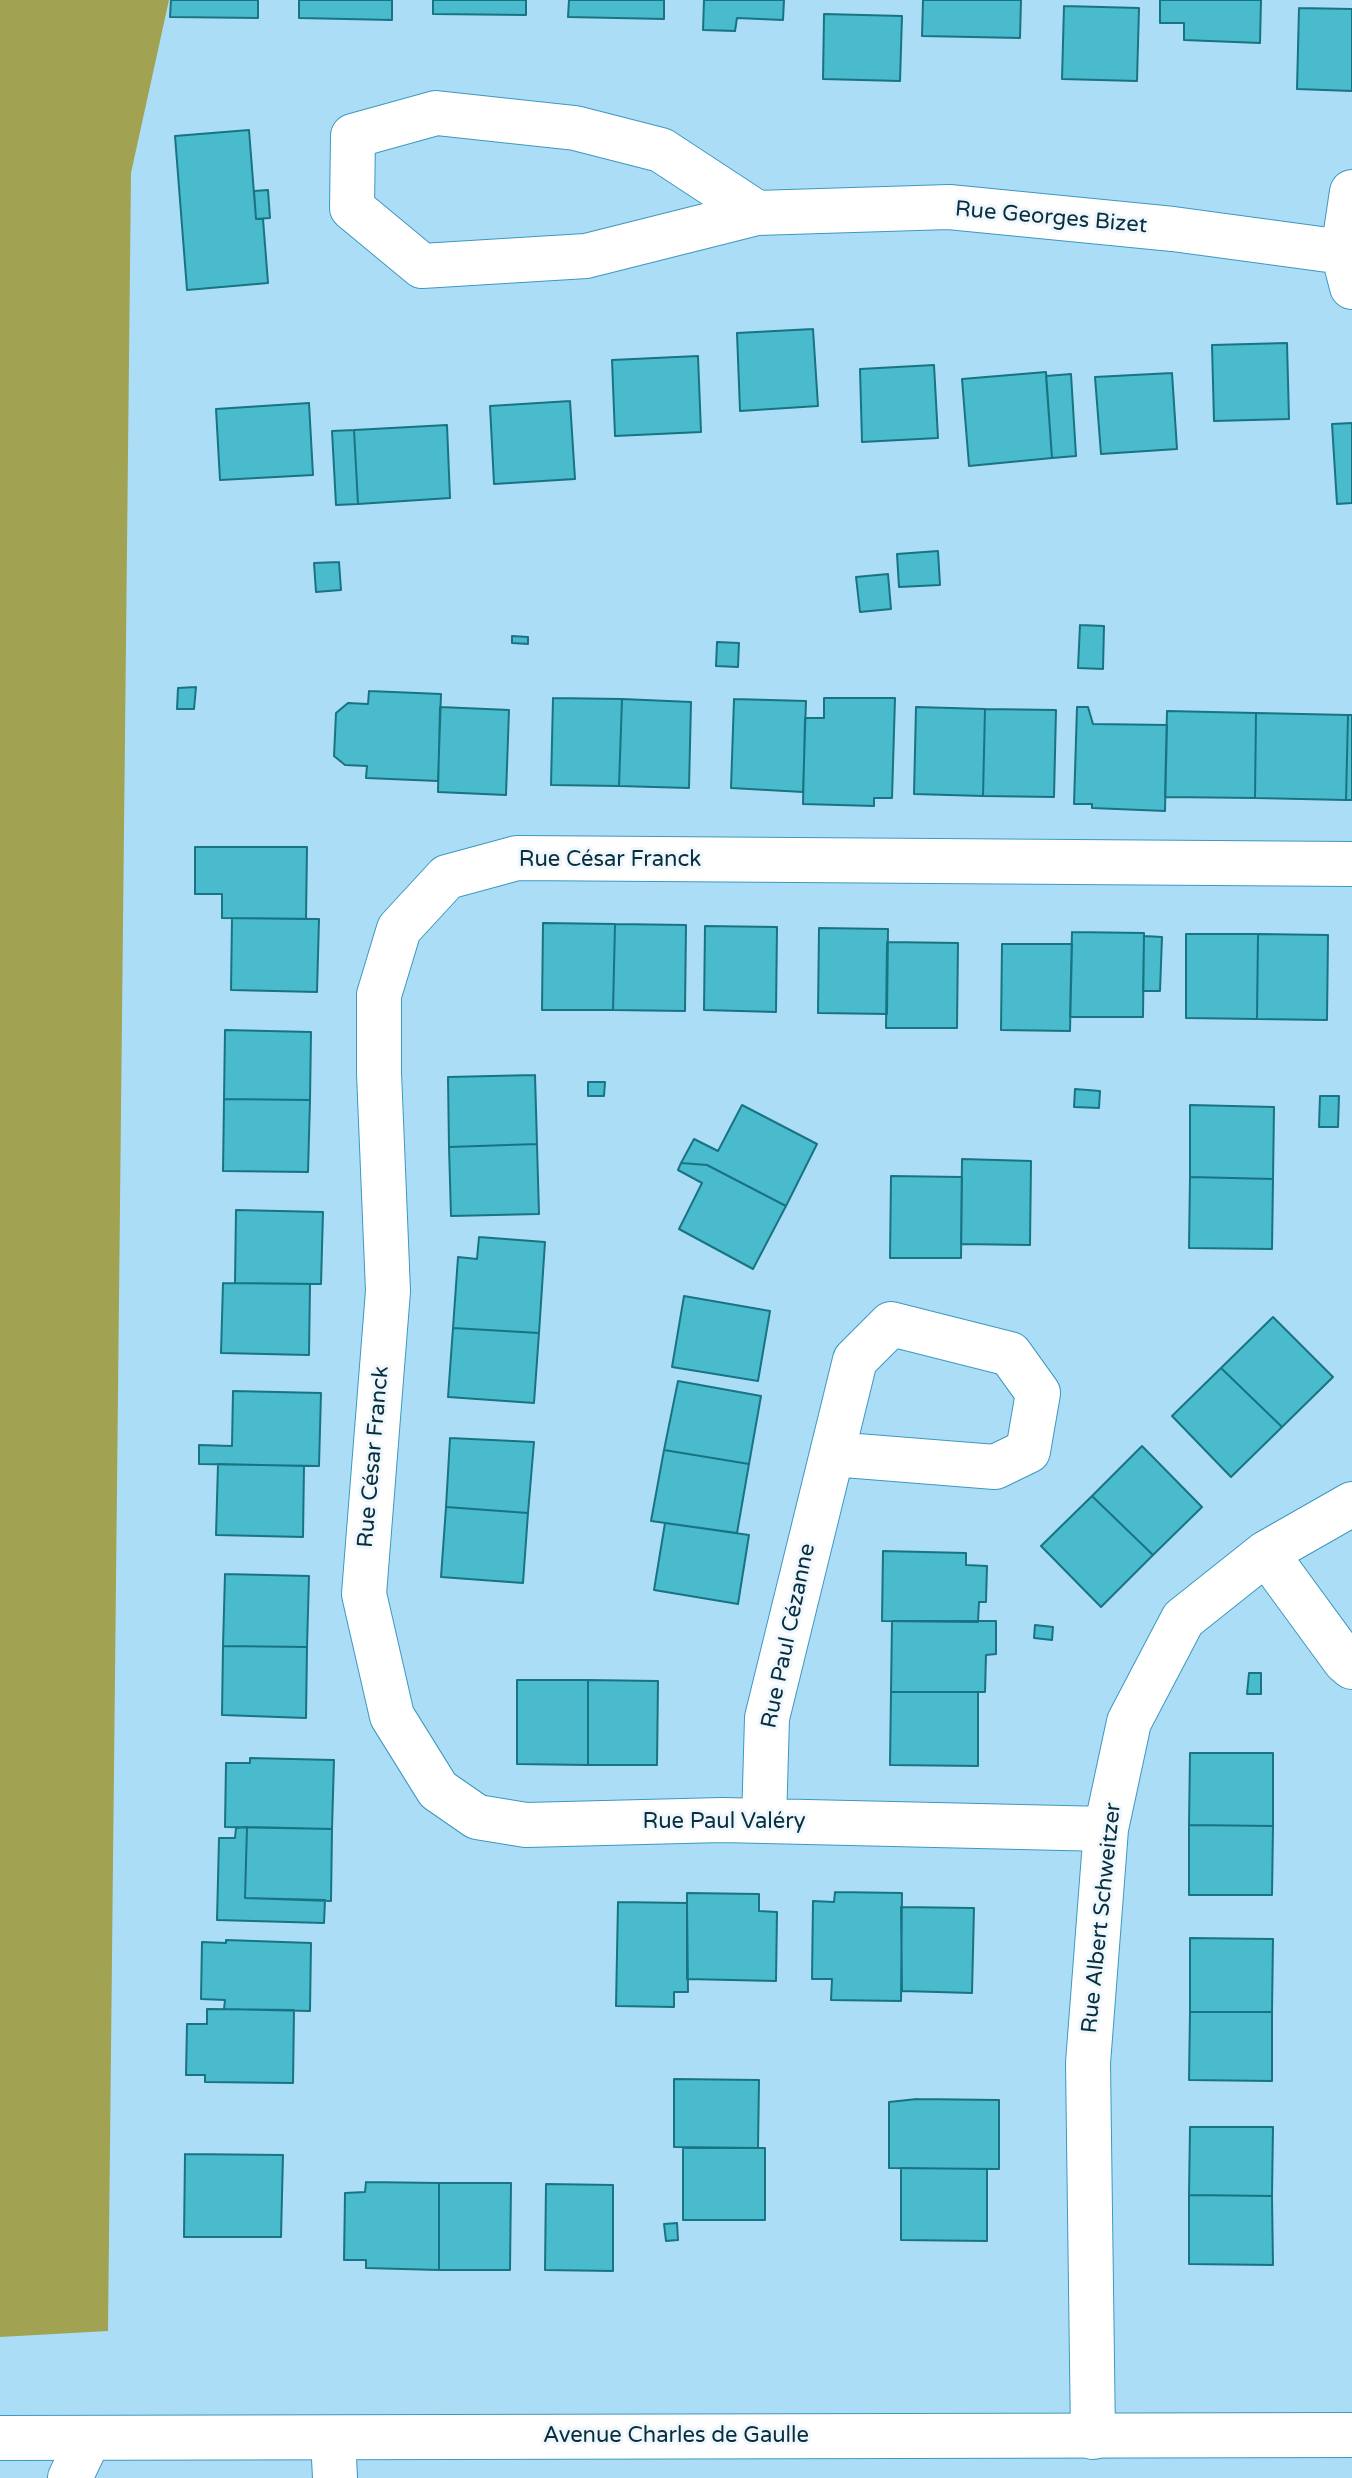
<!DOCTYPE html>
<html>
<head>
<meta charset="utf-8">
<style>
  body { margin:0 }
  canvas { display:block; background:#acddf6 }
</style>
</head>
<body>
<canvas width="1352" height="2478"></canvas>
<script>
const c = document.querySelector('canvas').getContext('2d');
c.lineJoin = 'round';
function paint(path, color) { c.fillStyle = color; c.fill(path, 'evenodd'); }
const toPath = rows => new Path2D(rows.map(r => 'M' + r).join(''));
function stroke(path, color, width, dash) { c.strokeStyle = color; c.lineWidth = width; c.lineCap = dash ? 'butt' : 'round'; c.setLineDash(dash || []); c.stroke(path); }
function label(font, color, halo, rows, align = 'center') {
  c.font = font + ' "Varela Round",sans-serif'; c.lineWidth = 6; c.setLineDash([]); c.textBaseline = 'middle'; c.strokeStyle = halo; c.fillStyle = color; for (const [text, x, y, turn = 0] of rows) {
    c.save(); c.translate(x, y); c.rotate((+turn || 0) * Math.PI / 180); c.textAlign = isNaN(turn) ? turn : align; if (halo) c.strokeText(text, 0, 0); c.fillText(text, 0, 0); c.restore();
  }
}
paint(toPath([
  [0,0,169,0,131,173,108,2331,0,2337]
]), '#a1a353');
const building = toPath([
  [171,0,258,0,258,18,170,17,171,0],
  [299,0,392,0,392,20,299,18,299,0],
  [433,0,526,0,526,15,433,14,433,0],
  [569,0,664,0,664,19,568,17,569,0],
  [704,0,784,0,783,20,737,18,735,31,703,30,704,0],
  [923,0,1021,0,1020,38,922,36,923,0],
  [1160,0,1261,0,1260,43,1184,40,1184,23,1160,23,1160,0],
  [1064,6,1139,8,1137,81,1062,79,1064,6],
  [1299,8,1352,9,1352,91,1297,89,1299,8],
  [824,14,902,16,900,81,823,79,824,14],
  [249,130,256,219,263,219,268,283,187,290,175,136,249,130],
  [268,190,270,218,256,219,254,191,268,190],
  [813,329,818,406,740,411,737,333,813,329],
  [1287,343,1289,419,1214,421,1212,345,1287,343],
  [698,356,701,432,615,436,612,360,698,356],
  [934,365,938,438,862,442,860,369,934,365],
  [1046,372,1052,458,969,466,962,379,1046,372],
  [1172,373,1177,449,1101,454,1095,377,1172,373],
  [1071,374,1076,456,1052,458,1046,376,1071,374],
  [570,401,575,479,494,484,490,406,570,401],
  [309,403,313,475,220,480,216,409,309,403],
  [1352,423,1352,503,1337,504,1332,424,1352,423],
  [447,425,450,498,358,504,354,430,447,425],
  [354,430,358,504,336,505,332,431,354,430],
  [938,551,940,585,899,587,897,554,938,551],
  [339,562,341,590,316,592,314,563,339,562],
  [888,574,891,609,860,612,856,577,888,574],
  [1080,625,1104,626,1103,669,1078,668,1080,625],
  [512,636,528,637,528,644,512,643,512,636],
  [717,642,739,643,738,667,716,666,717,642],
  [196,687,194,709,177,709,178,688,196,687],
  [369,691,441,694,438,781,366,778,367,766,345,765,334,756,336,713,348,703,368,704,369,691],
  [553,698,622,699,619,786,551,785,553,698],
  [824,698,895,698,892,798,874,798,874,806,803,804,805,718,824,718,824,698],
  [622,699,691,702,689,788,619,786,622,699],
  [734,699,806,701,803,792,731,788,734,699],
  [440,707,509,710,506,795,438,792,440,707],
  [916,707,985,709,983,796,914,794,916,707],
  [1077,707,1088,707,1093,724,1167,725,1165,811,1092,808,1092,804,1074,804,1077,707],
  [985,709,1056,710,1054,797,983,796,985,709],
  [1167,711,1256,713,1255,798,1165,797,1167,711],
  [1256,713,1348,715,1346,800,1255,798,1256,713],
  [1348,715,1352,715,1352,800,1346,800,1348,715],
  [195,847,307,847,306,919,222,918,222,894,195,894,195,847],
  [232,918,319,919,317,992,231,990,232,918],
  [543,923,615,924,613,1010,542,1010,543,923],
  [615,924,686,925,685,1011,613,1010,615,924],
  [705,926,777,927,776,1012,704,1010,705,926],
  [819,928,888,929,887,1014,818,1013,819,928],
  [1072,932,1144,933,1143,1017,1070,1017,1072,932],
  [1186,934,1258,934,1257,1019,1186,1018,1186,934],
  [1258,934,1328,935,1327,1020,1257,1019,1258,934],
  [1144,936,1162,937,1160,991,1143,991,1144,936],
  [887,942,958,943,957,1028,886,1028,887,942],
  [1002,944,1072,944,1070,1031,1001,1030,1002,944],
  [225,1030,311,1032,310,1100,224,1099,225,1030],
  [535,1075,537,1144,449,1147,448,1077,535,1075],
  [588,1082,605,1082,604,1096,588,1096,588,1082],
  [1075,1089,1100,1091,1099,1108,1074,1107,1075,1089],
  [1320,1096,1339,1096,1338,1127,1319,1127,1320,1096],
  [224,1099,310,1100,308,1172,223,1171,224,1099],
  [742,1105,817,1144,786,1206,707,1165,681,1163,694,1139,718,1151,742,1105],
  [1190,1105,1274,1107,1273,1179,1190,1177,1190,1105],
  [537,1144,539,1214,451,1216,449,1147,537,1144],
  [962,1159,1031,1161,1030,1245,961,1244,962,1159],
  [681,1163,707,1165,786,1206,753,1269,679,1229,702,1183,678,1170,681,1163],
  [891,1176,962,1177,961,1258,890,1258,891,1176],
  [1190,1177,1273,1179,1272,1249,1189,1248,1190,1177],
  [236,1210,323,1212,321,1284,235,1283,236,1210],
  [479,1237,545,1242,539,1333,453,1328,458,1257,477,1259,479,1237],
  [223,1283,310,1284,309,1355,221,1353,223,1283],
  [684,1296,770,1311,758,1381,672,1367,684,1296],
  [1273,1317,1333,1377,1282,1427,1221,1368,1273,1317],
  [453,1328,539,1333,534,1403,448,1397,453,1328],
  [1221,1368,1282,1427,1231,1477,1172,1416,1221,1368],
  [678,1381,761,1396,749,1464,664,1450,678,1381],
  [233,1391,321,1393,319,1466,199,1464,199,1445,232,1446,233,1391],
  [450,1438,534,1442,528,1513,446,1507,450,1438],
  [1142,1446,1202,1507,1153,1555,1092,1496,1142,1446],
  [664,1450,749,1464,737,1533,651,1521,664,1450],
  [218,1464,304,1466,303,1537,216,1535,218,1464],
  [1092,1496,1153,1555,1101,1607,1041,1546,1092,1496],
  [446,1507,528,1513,523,1583,441,1577,446,1507],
  [665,1523,749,1535,738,1604,654,1590,665,1523],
  [883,1551,966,1553,966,1565,987,1566,986,1602,979,1602,978,1622,882,1621,883,1551],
  [225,1574,309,1576,307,1647,223,1646,225,1574],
  [892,1621,996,1621,996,1654,986,1655,985,1692,891,1692,892,1621],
  [1035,1625,1053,1627,1052,1640,1034,1638,1035,1625],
  [223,1646,307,1647,306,1718,222,1715,223,1646],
  [1249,1673,1261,1673,1261,1694,1247,1694,1249,1673],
  [517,1680,588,1680,588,1765,517,1764,517,1680],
  [588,1680,658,1681,657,1765,588,1765,588,1680],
  [891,1692,978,1692,978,1766,890,1765,891,1692],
  [1190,1753,1273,1753,1273,1826,1189,1825,1190,1753],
  [250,1758,334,1760,332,1829,225,1827,226,1763,250,1763,250,1758],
  [1189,1825,1273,1826,1272,1895,1189,1895,1189,1825],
  [247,1827,332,1829,331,1901,245,1898,247,1827],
  [247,1827,245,1898,325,1900,324,1923,217,1920,219,1838,235,1838,236,1828,247,1827],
  [835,1892,902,1893,901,2001,831,2000,832,1979,812,1979,813,1901,834,1902,835,1892],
  [687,1893,759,1894,759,1911,777,1912,776,1981,687,1979,687,1893],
  [618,1902,687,1903,688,1992,674,1992,674,2007,616,2006,618,1902],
  [901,1907,974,1908,972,1993,902,1991,901,1907],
  [1190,1938,1273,1939,1272,2012,1190,2012,1190,1938],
  [226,1940,311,1943,310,2011,224,2009,225,2000,201,1999,202,1942,226,1943,226,1940],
  [207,2009,294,2010,293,2083,205,2082,205,2075,186,2075,187,2024,207,2024,207,2009],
  [1190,2012,1272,2012,1272,2081,1189,2080,1190,2012],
  [674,2079,759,2080,758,2148,674,2147,674,2079],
  [917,2099,999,2100,999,2169,889,2168,889,2102,917,2099],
  [1190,2127,1273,2127,1272,2196,1189,2195,1190,2127],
  [683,2148,765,2148,765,2220,683,2220,683,2148],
  [185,2154,283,2155,281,2237,184,2237,185,2154],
  [901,2168,987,2169,987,2241,901,2240,901,2168],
  [366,2182,439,2183,439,2270,366,2268,366,2260,344,2260,345,2193,365,2192,366,2182],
  [439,2183,511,2183,510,2270,439,2270,439,2183],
  [546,2184,613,2185,613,2271,545,2270,546,2184],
  [1189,2195,1272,2196,1273,2265,1189,2264,1189,2195],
  [677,2223,678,2240,666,2241,664,2224,677,2223]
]);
paint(building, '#4abacd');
stroke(building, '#187482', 2);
const minor = toPath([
  [1352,192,1343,252,1352,287],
  [757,213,661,150,575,128,436,113,353,136,352,208,422,266,586,256,757,213,949,207,1173,229,1343,252],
  [1266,1553,1345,1661,1352,1667],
  [764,1821,767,1718,855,1360,891,1324,1010,1354,1038,1393,1028,1451,995,1467,832,1454],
  [1106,1829,722,1820,526,1825,477,1817,438,1790,392,1716,364,1594,388,1291,379,1073,379,995,399,929,447,877,517,858,1352,864],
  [1093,2437,1088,2063,1106,1829,1129,1722,1183,1619,1266,1553,1352,1504],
  [333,2438,335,2478],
  [70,2478,89,2438]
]);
const secondary = toPath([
  [0,2438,1352,2435]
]);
stroke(minor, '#3d98bf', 46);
stroke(secondary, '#3d98bf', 46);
stroke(minor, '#fff', 44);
stroke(secondary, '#fff', 44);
label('22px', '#072f3f', '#eff7fc', [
  ["Rue Georges Bizet",1051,218,5],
  ["Rue César Franck",610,860],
  ["Rue César Franck",374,1457,-85],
  ["Rue Paul Cézanne",789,1636,-78],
  ["Rue Paul Valéry",724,1822],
  ["Rue Albert Schweitzer",1102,1918,-84],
  ["Avenue Charles de Gaulle",676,2436]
]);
</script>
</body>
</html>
